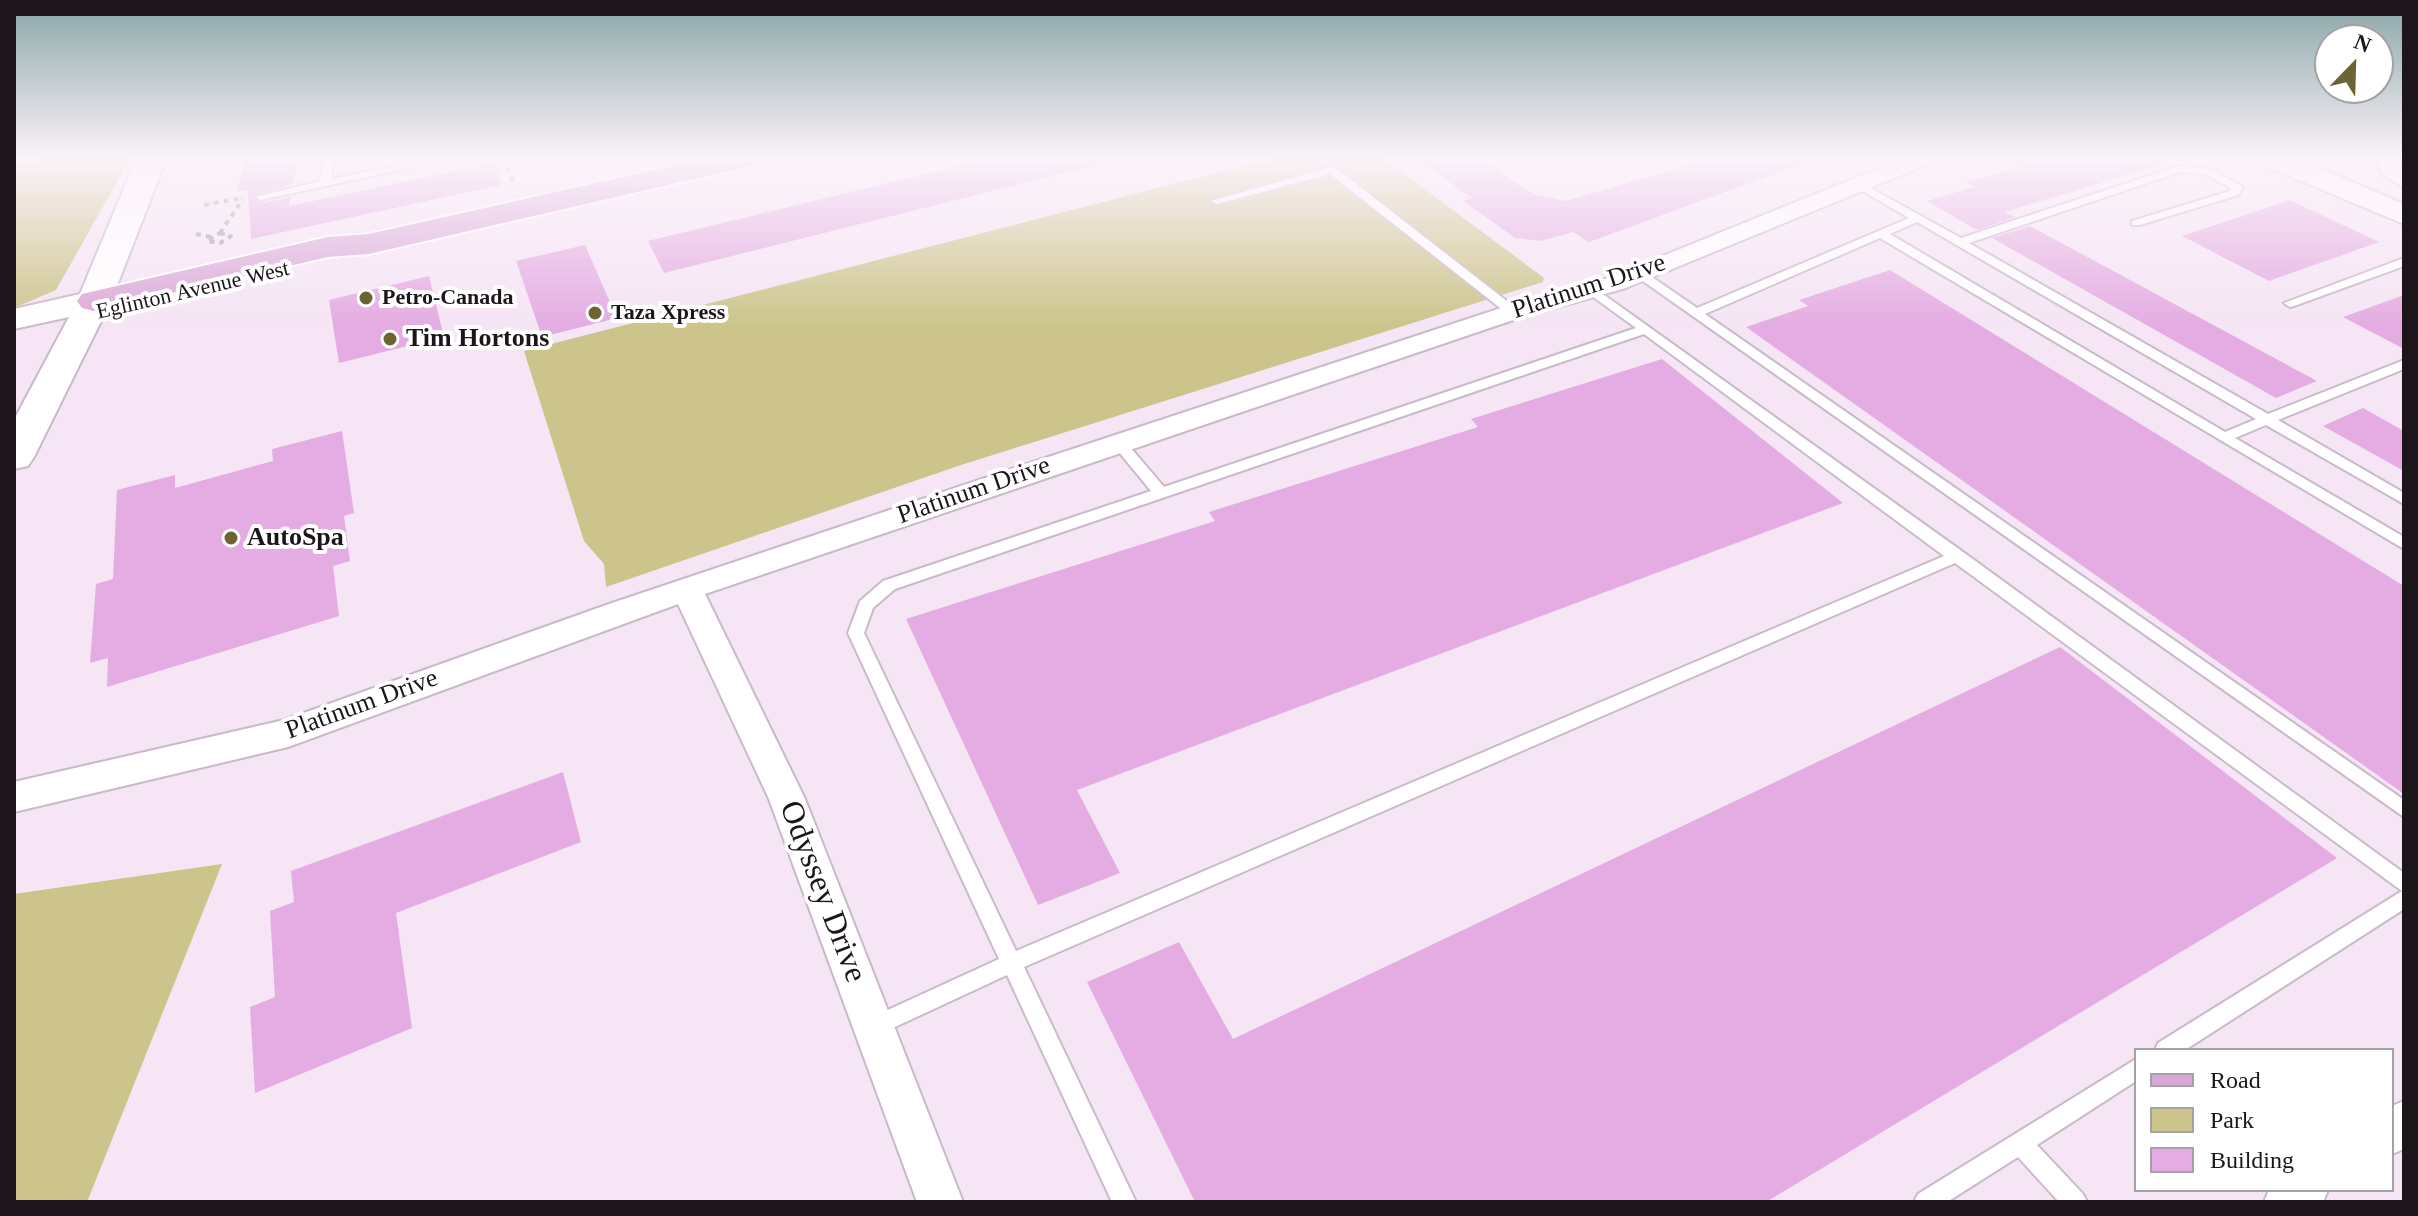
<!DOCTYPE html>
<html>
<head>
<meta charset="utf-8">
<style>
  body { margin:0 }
  #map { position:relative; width:2418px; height:1216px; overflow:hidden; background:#f6e5f5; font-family:Georgia,serif }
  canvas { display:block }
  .frame { position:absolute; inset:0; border:16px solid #1c161b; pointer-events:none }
  .legend { position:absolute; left:2134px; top:1048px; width:260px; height:144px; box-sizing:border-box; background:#fff; border:2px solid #a4a2a4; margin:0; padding:10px 14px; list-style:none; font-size:24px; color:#1c161b }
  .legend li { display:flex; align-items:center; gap:16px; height:40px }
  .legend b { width:40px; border:2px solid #a4a2a4 }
  .north { position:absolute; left:2314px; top:24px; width:80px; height:80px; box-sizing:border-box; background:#fff; border:2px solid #a4a2a4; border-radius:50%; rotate:23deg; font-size:22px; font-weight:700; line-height:32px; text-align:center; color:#1c161b }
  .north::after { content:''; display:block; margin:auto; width:28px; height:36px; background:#6c6431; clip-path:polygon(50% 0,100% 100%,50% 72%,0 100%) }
</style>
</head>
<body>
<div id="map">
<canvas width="2418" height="1216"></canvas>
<div class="frame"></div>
<ul class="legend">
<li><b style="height:10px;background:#daa9d9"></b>Road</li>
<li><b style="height:22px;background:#ccc48a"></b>Park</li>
<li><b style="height:22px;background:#e4ace2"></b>Building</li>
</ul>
<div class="north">N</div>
</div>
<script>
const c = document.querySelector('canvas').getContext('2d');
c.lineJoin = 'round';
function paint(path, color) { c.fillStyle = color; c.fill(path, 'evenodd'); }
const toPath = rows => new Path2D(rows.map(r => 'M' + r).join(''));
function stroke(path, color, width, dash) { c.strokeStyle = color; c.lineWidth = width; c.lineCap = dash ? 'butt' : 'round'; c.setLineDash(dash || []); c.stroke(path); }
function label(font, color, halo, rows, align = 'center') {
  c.font = font + ' Georgia,serif'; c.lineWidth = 8; c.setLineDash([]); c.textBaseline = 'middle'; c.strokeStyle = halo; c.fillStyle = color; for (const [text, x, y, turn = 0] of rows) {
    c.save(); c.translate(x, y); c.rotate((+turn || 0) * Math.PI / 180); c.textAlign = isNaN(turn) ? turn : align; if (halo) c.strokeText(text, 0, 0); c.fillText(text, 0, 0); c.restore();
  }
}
paint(toPath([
  [49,157,131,157,56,290,14,308,14,165],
  [1278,157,1382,157,1544,278,1543,282,961,465,606,587,604,564,584,541,524,351],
  [222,864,87,1202,14,1202,14,894]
]), '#ccc48a');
paint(toPath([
  [246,157,299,157,293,184,252,196,262,203,291,197,289,206,494,163,501,185,251,239,248,190,237,192],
  [996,157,1095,157,1096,165,664,273,648,241],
  [1413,157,1478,157,1535,195,1566,201,1716,157,1804,157,1804,163,1589,242,1573,232,1541,241,1515,238,1463,201,1472,198],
  [2008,157,2166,157,2167,163,2004,212,2015,217,1977,230,1927,201,1975,187,1966,182,2025,165],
  [2290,200,2379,242,2269,281,2182,236],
  [2030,226,2317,381,2276,398,1992,238],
  [585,245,617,318,542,337,516,261],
  [1890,270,2404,586,2404,794,1746,327,1808,306,1799,300],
  [429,276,444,337,339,363,329,300],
  [2404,295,2404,349,2343,317],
  [1662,359,1843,503,1077,790,1120,873,1038,905,906,619,1215,521,1209,512,1478,427,1471,419],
  [2363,408,2404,431,2404,471,2323,426],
  [342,431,354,513,344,516,350,561,333,566,339,616,107,687,108,658,90,663,96,584,113,579,117,490,175,475,175,488,273,461,272,449],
  [2060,647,2337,858,1766,1202,1195,1202,1087,982,1179,942,1233,1039],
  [563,772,581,842,396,913,412,1028,255,1093,250,1007,275,997,270,911,294,902,291,871]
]), '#e4ace2');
const lane = toPath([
  [324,157,334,157,331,179,439,157,459,157,261,200,255,197,320,181,324,157],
  [2179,166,2211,169,2243,187,2238,195,2140,225,2132,225,2132,221,2230,191,2231,188,2205,174,2180,172,1969,243,2268,414,2404,360,2404,369,2278,420,2404,493,2404,504,2266,425,2235,438,2404,537,2404,549,1880,238,1705,314,2404,800,2404,817,1633,274,1635,271,1643,271,1697,308,1909,218,1854,186,1853,184,1858,181,1961,238,2179,166],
  [1917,222,2256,419,2225,432,1890,234,1917,222],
  [1328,168,1336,168,1517,309,1517,315,1509,315,1330,174,1217,204,1211,201,1328,168],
  [2404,258,2404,266,2294,306,2290,307,2284,303,2404,258],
  [1593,287,1963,552,2404,873,2404,909,2185,1050,2155,1050,2158,1043,2402,891,1955,563,1024,967,1136,1202,1112,1202,1007,975,882,1033,875,1036,868,1033,865,1026,868,1019,999,959,848,633,860,601,883,581,1151,491,1114,446,1112,443,1114,440,1124,440,1164,487,1636,328,1589,294,1587,291,1593,287],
  [1644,334,1944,556,1016,951,864,633,873,608,895,589,1644,334],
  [2136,1059,2136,1081,2037,1145,2083,1194,2087,1202,2059,1202,2018,1157,1947,1202,1914,1202,1918,1194,2136,1059]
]);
const street = toPath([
  [1907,157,1936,157,1933,162,1626,288,1522,317,705,594,805,799,963,1202,917,1202,769,799,678,604,288,747,14,812,14,782,284,720,609,604,1018,467,1504,307,1608,278,1907,157],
  [2379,157,2404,157,2399,163,2404,170,2404,188,2382,174,2376,161,2379,157],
  [2404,1101,2404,1149,2392,1154,2392,1106,2404,1101],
  [2269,1190,2328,1190,2323,1202,2264,1202,2269,1190]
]);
const secondary = toPath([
  [137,157,167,157,111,301,34,457,28,466,14,469,14,420,69,317,14,329,14,309,80,294,137,157],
  [2253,157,2293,157,2404,204,2404,224,2258,163,2253,157]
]);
const primary = toPath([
  [712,157,765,157,760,163,750,166,369,254,328,257,94,311,82,308,77,301,82,294,328,237,369,234,712,157]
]);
stroke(lane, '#c9bac9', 4);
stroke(street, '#c9bac9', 4);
stroke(secondary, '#c9bac9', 4);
stroke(primary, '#fff', 4);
stroke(toPath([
  [496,157,508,157],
  [504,158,515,187],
  [204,205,242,198],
  [220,233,231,236,220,243,207,241,220,233],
  [220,233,243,199],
  [196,234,211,237]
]), '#a89ba7', 4, [5, 5]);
paint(lane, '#fff');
paint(street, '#fff');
paint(secondary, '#fff');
paint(primary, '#daa9d9');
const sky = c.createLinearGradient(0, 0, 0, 327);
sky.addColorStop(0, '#88a5a6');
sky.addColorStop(0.48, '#fbf3fa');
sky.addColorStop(1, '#fbf3fa00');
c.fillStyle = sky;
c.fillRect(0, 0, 2418, 327);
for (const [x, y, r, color] of [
  [366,298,8,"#6c6431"],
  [595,313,8,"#6c6431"],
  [390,339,8,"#6c6431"],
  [231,538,8,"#6c6431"]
]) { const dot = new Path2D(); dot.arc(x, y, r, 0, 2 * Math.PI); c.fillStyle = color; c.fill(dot); stroke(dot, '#fff', 3); }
label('22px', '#1c161b', '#fff', [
  ["Eglinton Avenue West",193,291,-13]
]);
label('bold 22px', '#1c161b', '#fff', [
  ["Petro-Canada",382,298],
  ["Taza Xpress",611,313]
], 'left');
label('26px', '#1c161b', '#fff', [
  ["Platinum Drive",1589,287,-18],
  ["Platinum Drive",974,491,-19],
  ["Platinum Drive",362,705,-20]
]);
label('bold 26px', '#1c161b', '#fff', [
  ["Tim Hortons",406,339],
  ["AutoSpa",247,538]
], 'left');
label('32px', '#1c161b', '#fff', [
  ["Odyssey Drive",822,892,69]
]);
</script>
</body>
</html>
